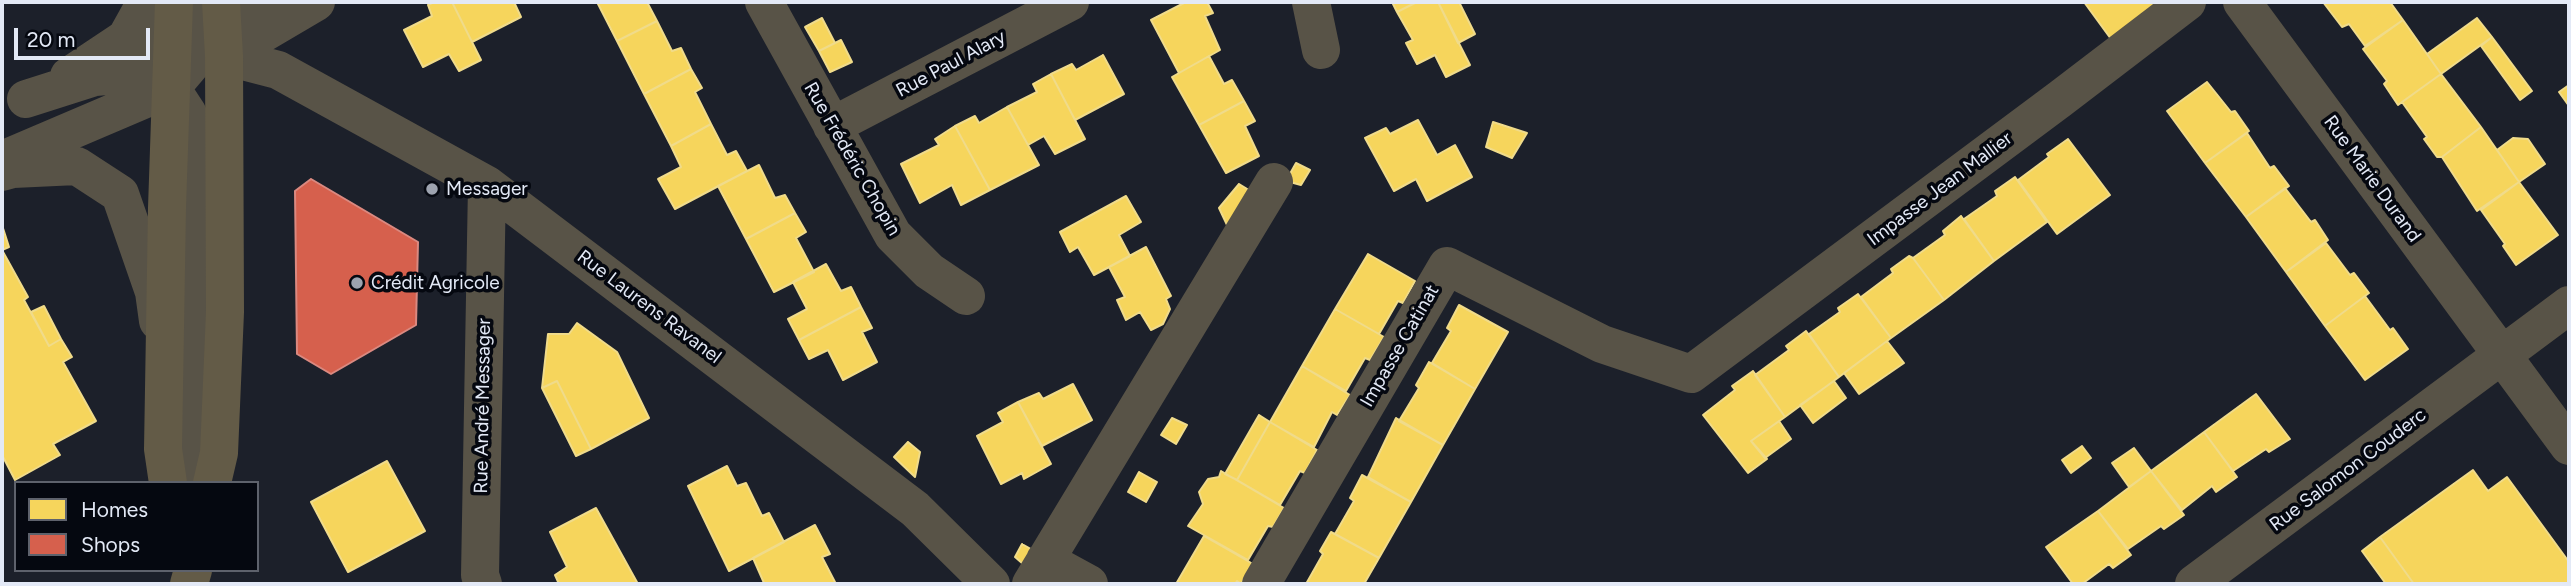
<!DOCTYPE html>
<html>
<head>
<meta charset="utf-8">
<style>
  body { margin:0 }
  #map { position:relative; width:2571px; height:586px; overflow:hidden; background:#1c202a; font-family:Figtree,sans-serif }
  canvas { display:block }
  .frame { position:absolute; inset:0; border:4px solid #e3e9f6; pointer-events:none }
  .legend { position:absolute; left:14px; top:481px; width:245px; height:91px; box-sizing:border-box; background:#050810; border:2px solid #5e626c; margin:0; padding:9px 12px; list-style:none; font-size:21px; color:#e3e9f6 }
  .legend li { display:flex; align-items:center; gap:14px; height:35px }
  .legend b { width:35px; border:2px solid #5e626c }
  .scale { position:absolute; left:14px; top:28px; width:136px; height:32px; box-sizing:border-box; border:4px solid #e3e9f6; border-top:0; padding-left:9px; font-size:21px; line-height:24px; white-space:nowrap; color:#e3e9f6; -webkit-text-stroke:5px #050810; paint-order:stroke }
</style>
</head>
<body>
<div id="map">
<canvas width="2571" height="586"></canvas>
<div class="frame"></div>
<ul class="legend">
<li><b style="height:19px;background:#f6d55c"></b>Homes</li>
<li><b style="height:19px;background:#d6604d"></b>Shops</li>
</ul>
<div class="scale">20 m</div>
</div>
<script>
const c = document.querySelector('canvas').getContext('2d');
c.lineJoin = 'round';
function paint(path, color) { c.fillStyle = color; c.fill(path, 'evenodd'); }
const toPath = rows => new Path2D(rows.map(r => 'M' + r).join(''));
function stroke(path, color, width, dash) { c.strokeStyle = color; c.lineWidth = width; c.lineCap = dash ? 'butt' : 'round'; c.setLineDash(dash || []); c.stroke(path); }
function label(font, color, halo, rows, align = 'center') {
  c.font = font + ' Figtree,sans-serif'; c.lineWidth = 7; c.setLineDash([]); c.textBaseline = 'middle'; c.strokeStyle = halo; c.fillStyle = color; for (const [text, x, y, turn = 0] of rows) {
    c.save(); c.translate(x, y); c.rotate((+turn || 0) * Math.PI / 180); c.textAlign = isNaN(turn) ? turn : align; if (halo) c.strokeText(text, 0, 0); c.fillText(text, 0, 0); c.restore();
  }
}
const homes = toPath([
  [434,2,452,2,481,60,459,71,449,54,423,67,404,30,432,16,428,5,434,2],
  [452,2,514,2,521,17,472,42,452,2],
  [597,2,647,2,657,21,617,41,597,2],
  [1186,2,1207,2,1213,13,1205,16,1220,50,1179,73,1151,20,1186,2],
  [1392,2,1417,2,1397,12,1392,2],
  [1417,2,1438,2,1470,65,1446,77,1435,55,1417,64,1406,43,1413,40,1397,12,1417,2],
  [1438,2,1459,2,1475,34,1458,43,1438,2],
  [2084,2,2152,2,2155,6,2111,39,2084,2],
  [2323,2,2390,2,2403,20,2365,46,2349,24,2342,27,2323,2],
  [822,18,835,43,819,51,805,27,822,18],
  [2477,18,2492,37,2441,74,2427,54,2477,18],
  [2403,20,2441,74,2398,105,2384,84,2387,81,2363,49,2403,20],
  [657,21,672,51,681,48,691,69,644,94,617,41,657,21],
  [2492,37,2532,91,2520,100,2481,46,2492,37],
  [841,40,852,62,830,72,819,51,841,40],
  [1103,55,1124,94,1075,120,1051,74,1072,64,1076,70,1103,55],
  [1209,56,1224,84,1232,80,1244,101,1199,125,1172,77,1209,56],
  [691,69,702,88,695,92,711,124,671,146,644,94,691,69],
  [1051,74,1085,139,1055,154,1044,136,1028,145,1007,107,1037,92,1033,84,1051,74],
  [2441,74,2481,127,2442,157,2437,157,2424,139,2427,137,2402,102,2441,74],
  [2207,82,2231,112,2235,111,2249,131,2205,163,2167,111,2207,82],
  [2569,85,2569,106,2559,92,2569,85],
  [1244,101,1255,121,1245,126,1259,156,1226,173,1199,125,1244,101],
  [1007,107,1039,165,990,190,955,126,975,116,979,123,1007,107],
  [1418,120,1437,155,1455,145,1472,177,1427,201,1416,179,1394,191,1365,138,1386,128,1390,134,1418,120],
  [1493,122,1527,133,1512,158,1486,147,1493,122],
  [711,124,727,155,736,151,747,171,675,209,658,179,681,167,671,146,711,124],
  [955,126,990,190,961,205,952,185,920,203,901,164,939,145,935,139,955,126],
  [2481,127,2519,182,2477,211,2442,157,2481,127],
  [2247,133,2270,168,2274,166,2289,186,2246,217,2205,163,2247,133],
  [2513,138,2528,139,2545,164,2519,182,2497,150,2513,138],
  [2068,139,2110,195,2057,234,2018,180,2049,157,2047,154,2068,139],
  [1296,163,1310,170,1301,185,1286,181,1296,163],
  [759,165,775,198,785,195,795,213,746,239,718,186,759,165],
  [2015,177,2047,222,1994,261,1964,219,1997,196,1995,191,2015,177],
  [2519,182,2558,235,2516,265,2503,246,2505,244,2481,210,2519,182],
  [1239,184,1262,198,1236,244,1219,208,1239,184],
  [2285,188,2311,222,2315,220,2328,240,2286,272,2246,217,2285,188],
  [1126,196,1141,222,1119,235,1130,256,1094,275,1078,247,1070,252,1060,232,1126,196],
  [795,213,806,232,796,238,814,272,774,292,746,239,795,213],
  [1961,216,1994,261,1944,300,1913,258,1945,235,1943,231,1961,216],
  [2,225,9,247,2,250,2,225],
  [2326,243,2350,275,2354,273,2369,293,2325,326,2286,272,2326,243],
  [1146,247,1171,296,1166,299,1170,309,1163,324,1151,330,1140,312,1126,320,1117,300,1125,297,1109,267,1146,247],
  [2,250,28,297,24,300,49,346,61,339,72,357,63,362,96,421,53,444,60,455,15,480,2,455,2,250],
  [1368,254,1415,281,1403,303,1398,301,1379,334,1335,309,1368,254],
  [1909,256,1913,258,1944,300,1891,338,1861,297,1893,273,1891,269,1909,256],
  [826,264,841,291,851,287,861,307,799,340,788,319,807,309,793,282,826,264],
  [1858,294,1891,338,1839,377,1809,334,1840,312,1838,308,1858,294],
  [2365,296,2390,330,2393,328,2408,349,2365,380,2325,326,2365,296],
  [1459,305,1508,332,1475,389,1432,363,1451,331,1447,328,1459,305],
  [44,306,61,339,49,346,31,312,44,306],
  [861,307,872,328,862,332,877,362,843,380,828,350,809,359,799,340,861,307],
  [1335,309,1384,337,1370,360,1365,358,1346,391,1302,366,1335,309],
  [577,323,617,352,649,418,591,449,557,381,542,388,548,334,569,334,577,323],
  [1806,331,1839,377,1785,417,1755,375,1789,350,1786,346,1806,331],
  [1887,341,1904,363,1859,394,1844,373,1887,341],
  [1429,362,1475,389,1443,445,1399,421,1419,388,1416,385,1429,362],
  [1302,366,1350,395,1337,415,1332,412,1314,447,1270,422,1302,366],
  [1753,371,1785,417,1751,441,1767,459,1748,473,1703,415,1735,390,1732,386,1753,371],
  [557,381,591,449,576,456,542,388,557,381],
  [1834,381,1846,398,1813,423,1800,405,1834,381],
  [1073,384,1092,420,1042,446,1018,402,1039,393,1043,399,1073,384],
  [2256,394,2290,439,2269,452,2266,449,2233,471,2204,432,2256,394],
  [1018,402,1051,464,1024,479,1022,473,1001,484,977,436,1003,422,998,413,1018,402],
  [1259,415,1270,422,1237,480,1225,474,1259,415],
  [1172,418,1187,425,1176,444,1161,435,1172,418],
  [1396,418,1443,445,1411,502,1368,477,1396,418],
  [1779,421,1791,439,1765,458,1751,441,1779,421],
  [1270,422,1317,450,1305,473,1300,471,1280,505,1237,480,1270,422],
  [2204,432,2237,477,2216,492,2212,486,2182,510,2151,471,2204,432],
  [908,442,920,452,915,477,894,457,908,442],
  [2082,446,2091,458,2071,473,2062,460,2082,446],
  [2134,448,2151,471,2129,487,2112,463,2134,448],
  [387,461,425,531,348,572,311,502,387,461],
  [727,466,737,486,746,483,762,516,769,513,784,542,729,571,688,486,727,466],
  [2473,470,2488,491,2507,477,2569,562,2569,584,2414,584,2380,537,2473,470],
  [1221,471,1284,508,1273,527,1268,526,1248,560,1188,526,1203,504,1199,492,1208,479,1219,477,1221,471],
  [2151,471,2184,515,2164,529,2161,526,2128,549,2098,511,2151,471],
  [1139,472,1157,482,1146,502,1128,492,1139,472],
  [1362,475,1411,502,1379,558,1335,534,1354,501,1350,498,1362,475],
  [596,508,638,584,559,584,555,575,567,567,550,532,596,508],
  [2098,511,2131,555,2113,568,2109,564,2082,584,2073,584,2046,547,2098,511],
  [815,525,830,554,822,557,836,584,763,584,764,583,753,558,815,525],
  [1331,532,1379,558,1364,584,1306,584,1323,554,1320,551,1331,532],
  [1204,536,1253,564,1241,584,1237,581,1235,584,1176,584,1204,536],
  [2380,537,2414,584,2386,584,2362,551,2380,537],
  [1022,544,1038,553,1030,570,1015,557,1022,544]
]);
paint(homes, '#f6d55c');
stroke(homes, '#f0db8a', 2);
const shops = toPath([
  [311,179,418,242,416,325,331,374,297,354,295,191,311,179]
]);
paint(shops, '#d6604d');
stroke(shops, '#da8980', 2);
stroke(toPath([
  [764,2,893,235,929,271,966,296],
  [1311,2,1321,50],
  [2242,2,2569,446],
  [145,39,218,2],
  [248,42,316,2],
  [224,56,278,70,487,185,915,509,991,584],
  [69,76,126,38,146,2],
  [26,99,95,77,150,72,171,88,188,114,191,346,188,483],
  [832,126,1070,2],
  [2,160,171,88,221,29,271,2],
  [2,172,13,169,77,166,120,194,154,292,158,321],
  [1045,560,1089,584],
  [483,584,480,575,487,185],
  [1031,584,1274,182],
  [1261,584,1447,266,1602,344,1691,374,2060,99,2187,2],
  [2194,584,2569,305]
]), '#585347', 38);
stroke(toPath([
  [168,483,163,449,167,208,174,2],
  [212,483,219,453,225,312,224,56,221,2],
  [189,584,193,570]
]), '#635b47', 38);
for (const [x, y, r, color] of [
  [432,189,7,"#9da3af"],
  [357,283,7,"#9da3af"]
]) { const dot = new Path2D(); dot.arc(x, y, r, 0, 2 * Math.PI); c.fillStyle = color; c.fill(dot); stroke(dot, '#050810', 2.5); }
label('19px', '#e3e9f6', '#050810', [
  ["Rue Paul Alary",951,64,-28],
  ["Rue Frédéric Chopin",852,159,60],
  ["Rue Marie Durand",2372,179,54],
  ["Impasse Jean Mallier",1940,189,-37],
  ["Rue Laurens Ravanel",649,307,37],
  ["Impasse Catinat",1400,346,-60],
  ["Rue André Messager",483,406,-89],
  ["Rue Salomon Couderc",2348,470,-37]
]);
label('19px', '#e3e9f6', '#050810', [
  ["Messager",446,189],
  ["Crédit Agricole",371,283]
], 'left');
</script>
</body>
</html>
